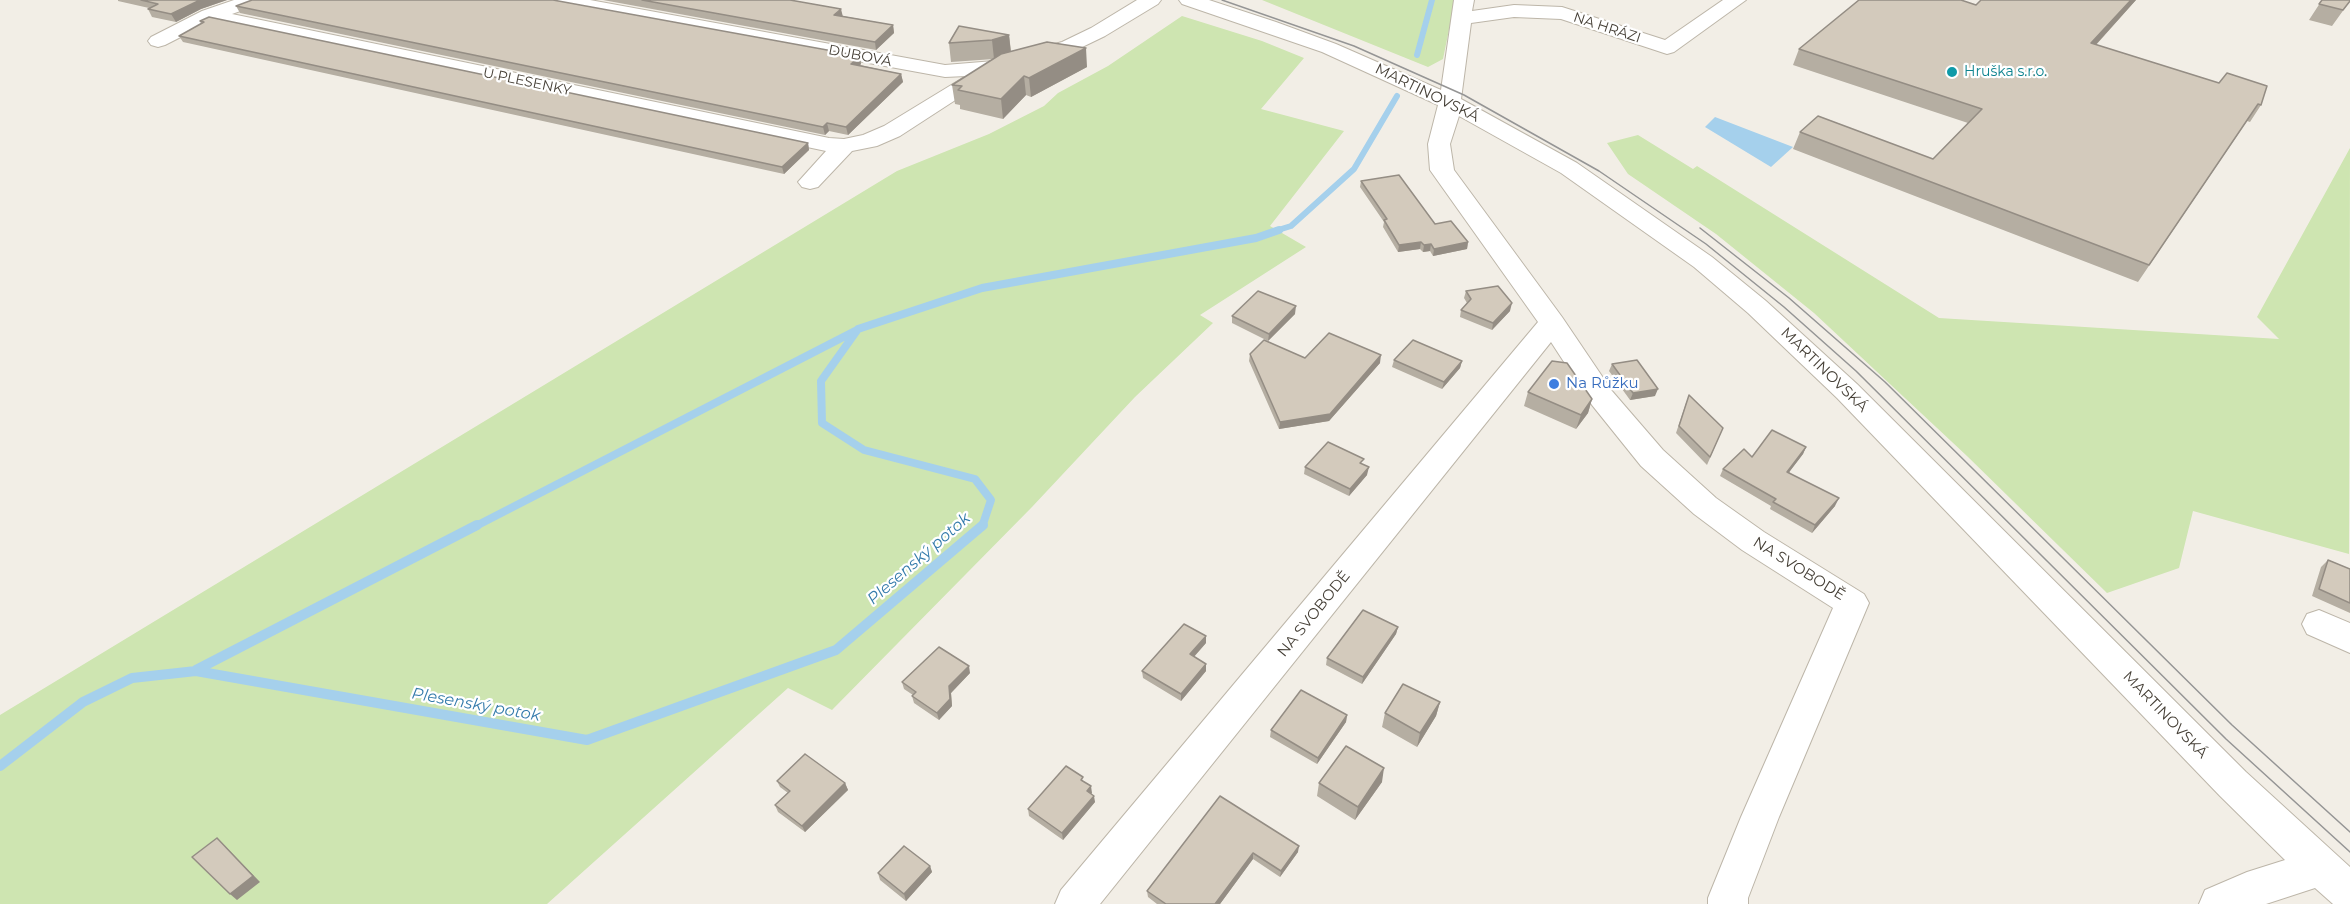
<!DOCTYPE html>
<html>
<head>
<meta charset="utf-8">
<style>
  body { margin:0 }
  canvas { display:block; background:#f2eee6 }
</style>
</head>
<body>
<canvas width="2350" height="904"></canvas>
<script>
const c = document.querySelector('canvas').getContext('2d');
c.lineJoin = 'round';
function paint(path, color) { c.fillStyle = color; c.fill(path, 'evenodd'); }
const toPath = rows => new Path2D(rows.map(r => 'M' + r).join(''));
function stroke(path, color, width, dash) { c.strokeStyle = color; c.lineWidth = width; c.lineCap = dash ? 'butt' : 'round'; c.setLineDash(dash || []); c.stroke(path); }
function label(font, color, halo, rows, align = 'center') {
  c.font = font + ' Montserrat,sans-serif'; c.lineWidth = 4.5; c.setLineDash([]); c.textBaseline = 'middle'; c.strokeStyle = halo; c.fillStyle = color; for (const [text, x, y, turn = 0] of rows) {
    c.save(); c.translate(x, y); c.rotate((+turn || 0) * Math.PI / 180); c.textAlign = isNaN(turn) ? turn : align; if (halo) c.strokeText(text, 0, 0); c.fillText(text, 0, 0); c.restore();
  }
}
paint(toPath([
  [1262,0,1455,0,1443,59,1428,67],
  [1182,16,1262,41,1304,58,1261,109,1344,131,1270,226,1306,247,1200,315,1213,323,1135,397,1032,507,832,710,788,688,547,904,0,904,0,715,897,171,989,134,1044,106,1058,93,1108,66],
  [1638,135,1693,169,1697,166,1939,318,2279,339,2257,317,2350,148,2349,554,2193,511,2179,568,2107,593,1967,456,1814,313,1716,234,1628,174,1607,143]
]), '#cee5b1');
paint(toPath([
  [1715,117,1793,147,1771,167,1705,127]
]), '#a5d0ec');
stroke(toPath([
  [1417,55,1432,0],
  [1275,231,1291,226,1354,169,1397,96]
]), '#a5d0ec', 6);
stroke(toPath([
  [474,527,857,330],
  [982,527,991,500,975,479,864,450,822,423,821,381,858,329,982,288,1256,238,1279,230]
]), '#a5d0ec', 8);
stroke(toPath([
  [196,670,477,525],
  [0,766,83,702,132,678,196,671,587,740,836,650,983,525]
]), '#a5d0ec', 10);
const minor = toPath([
  [234,0,263,0,260,4,232,14,829,138,844,139,863,135,884,126,966,76,945,77,558,6,551,4,548,0,590,0,945,65,994,61,1062,42,1091,28,1137,0,1161,0,1158,4,1105,36,1076,50,997,73,900,136,877,146,852,151,818,187,810,189,802,187,798,182,826,151,212,21,165,45,158,47,151,45,148,41,151,37,202,11,234,0],
  [1179,0,1209,0,1276,22,1336,44,1441,90,1454,0,1474,0,1472,11,1514,5,1562,7,1665,40,1723,0,1746,0,1674,52,1667,54,1561,19,1514,17,1471,23,1461,99,1577,163,1712,257,1766,301,1857,384,2246,772,2350,867,2350,904,2333,904,2315,888,2266,904,2199,904,2205,890,2247,872,2285,860,2220,796,1837,398,1748,313,1694,267,1561,173,1459,116,1450,144,1454,170,1562,317,1612,391,1663,450,1716,498,1764,532,1864,594,1869,603,1779,817,1748,898,1748,904,1708,904,1708,898,1741,817,1833,608,1742,550,1694,514,1641,466,1592,405,1551,342,1100,904,1055,904,1061,890,1538,322,1430,170,1428,144,1438,105,1322,52,1182,4,1179,0],
  [2319,610,2350,623,2350,653,2307,634,2302,624,2307,614,2319,610]
]);
stroke(minor, '#bdb6a9', 2);
paint(minor, '#fff');
stroke(toPath([
  [1222,0,1354,46,1464,95,1599,171,1706,244,1784,307,1856,371,2226,739,2350,852],
  [1700,228,1789,298,1885,382,2232,725,2350,832]
]), '#959595', 1.5);
paint(toPath([
  [118,0,227,0,201,9,176,22,152,17,148,9,149,8,118,1],
  [603,0,790,0,843,16,893,25,894,33,876,50],
  [1981,0,2136,0,2096,45,2261,105,2250,122,2247,121,2138,282,1793,149,1800,132,1933,159,1968,123,1793,65,1799,49,1976,5],
  [2322,0,2350,1,2332,26,2309,20],
  [236,6,861,64,860,65,901,74,903,82,848,135,829,131,825,135,240,13],
  [200,21,808,143,809,150,784,174,183,42,179,36,201,24],
  [1009,35,1011,51,1087,67,1031,97,1026,95,1003,119,960,109,960,105,955,104,952,85,994,59,951,62,949,43],
  [1361,181,1435,224,1468,242,1467,249,1433,256,1430,251,1423,252,1420,249,1398,252,1383,227,1384,222,1360,187],
  [1466,291,1510,311,1492,330,1460,317,1461,310,1467,303,1464,298],
  [1295,314,1268,341,1232,323,1232,316],
  [1250,354,1305,358,1380,363,1329,421,1279,429,1249,361],
  [1394,360,1462,361,1460,368,1442,389,1392,367],
  [1612,364,1655,396,1630,400,1609,371],
  [1528,392,1592,399,1588,413,1576,429,1524,406],
  [1686,403,1723,428,1707,465,1676,433],
  [1806,447,1803,454,1789,472,1835,506,1812,533,1770,509,1771,506,1720,476,1723,469,1752,457],
  [1305,467,1367,475,1349,496,1304,474],
  [2328,560,2350,569,2350,613,2312,596,2321,567],
  [1398,627,1396,634,1362,684,1326,665,1327,658],
  [1206,643,1194,657,1206,664,1206,671,1181,701,1143,678,1142,671],
  [970,673,951,693,952,706,939,720,914,703,912,696,913,695,904,689,902,682],
  [1440,702,1436,716,1417,747,1382,727,1385,713],
  [1347,715,1346,722,1317,764,1270,737,1271,730],
  [777,781,845,783,848,790,805,832,778,812,775,805,788,793,780,787],
  [1382,782,1355,820,1317,796,1319,783],
  [1091,786,1091,794,1095,802,1063,840,1029,816,1028,809],
  [1220,796,1298,852,1280,877,1253,859,1220,904,1157,904,1148,897,1147,891],
  [930,866,932,872,906,901,880,880,878,873]
]), '#b5aea2');
paint(toPath([
  [200,0,227,0,201,9,176,22,171,14],
  [2131,0,2136,0,2082,60,2091,43],
  [841,9,843,17,834,15],
  [893,25,894,33,876,50,875,42],
  [1009,35,1011,54,994,59,992,40],
  [1086,48,1087,67,1031,97,1029,78],
  [860,56,861,64,853,72,851,64],
  [901,74,903,82,848,135,846,127],
  [1024,76,1026,95,1003,119,1001,99],
  [827,123,829,131,825,135,823,127],
  [808,143,809,150,784,174,782,167],
  [1421,242,1420,249,1398,252,1399,245],
  [1468,242,1467,249,1433,256,1434,249],
  [1431,244,1430,251,1423,252,1424,245],
  [1512,303,1510,311,1492,330,1493,323],
  [1296,306,1295,314,1268,341,1269,334],
  [1381,355,1380,363,1329,421,1279,429,1280,422],
  [1462,361,1460,368,1442,389,1444,382],
  [1658,389,1655,396,1630,400,1633,393],
  [1592,399,1588,413,1576,429,1581,415],
  [1806,447,1803,454,1784,479,1787,472],
  [1369,467,1367,475,1349,496,1350,489],
  [1839,498,1835,506,1812,533,1815,525],
  [1398,627,1396,634,1362,684,1363,677],
  [1206,636,1206,643,1190,661,1190,654],
  [1206,664,1206,671,1181,701,1181,694],
  [969,666,970,673,951,693,952,706,939,720,937,713,949,686],
  [1440,702,1436,716,1417,747,1420,733],
  [1347,715,1346,722,1317,764,1318,758],
  [1384,768,1382,782,1355,820,1358,807],
  [845,783,848,790,805,832,802,826],
  [1091,786,1092,793,1088,798,1087,791],
  [1094,796,1095,802,1063,840,1062,833],
  [224,845,260,882,237,900,230,894],
  [1299,846,1298,852,1280,877,1281,871],
  [1253,853,1253,859,1220,904,1215,904],
  [930,866,932,872,906,901,904,894]
]), '#948d84');
const building = toPath([
  [141,0,200,0,171,14,148,9,158,4,141,0],
  [252,0,553,0,860,56,851,64,901,74,846,127,827,123,823,127,236,6,252,0],
  [642,0,790,0,841,9,834,15,893,25,875,42,642,0],
  [1859,0,1961,0,1976,5,1981,0,2131,0,2091,43,2219,83,2227,73,2267,86,2261,105,2258,104,2149,265,1800,132,1818,116,1933,159,1982,109,1799,49,1859,0],
  [2322,0,2350,0,2350,1,2343,10,2319,4,2322,0],
  [209,17,808,143,782,167,179,36,204,22,200,21,209,17],
  [959,26,1009,35,992,40,949,43,959,26],
  [1047,42,1086,48,1029,78,1024,76,1001,99,958,90,962,86,952,85,1001,54,1047,42],
  [1399,175,1435,224,1451,221,1468,242,1434,249,1431,244,1424,245,1421,242,1399,245,1384,220,1387,219,1361,181,1399,175],
  [1498,286,1512,303,1493,323,1461,310,1471,299,1466,291,1498,286],
  [1258,291,1296,306,1269,334,1232,316,1258,291],
  [1329,333,1381,355,1330,414,1280,422,1250,354,1264,340,1305,358,1329,333],
  [1413,340,1462,361,1444,382,1394,360,1413,340],
  [1637,360,1658,389,1633,393,1612,364,1637,360],
  [1552,361,1567,363,1592,399,1581,415,1528,392,1552,361],
  [1689,395,1723,428,1710,457,1679,426,1689,395],
  [1772,430,1806,447,1787,472,1839,498,1815,525,1773,502,1776,499,1723,469,1744,449,1752,457,1772,430],
  [1328,442,1364,459,1360,463,1369,467,1350,489,1305,467,1328,442],
  [2328,560,2350,569,2350,603,2319,589,2328,560],
  [1363,610,1398,627,1363,677,1327,658,1363,610],
  [1184,624,1206,636,1190,654,1206,664,1181,694,1142,671,1184,624],
  [939,647,969,666,949,686,950,699,937,713,912,696,916,692,902,682,939,647],
  [1403,684,1440,702,1420,733,1385,713,1403,684],
  [1301,690,1347,715,1318,758,1271,730,1301,690],
  [1346,746,1384,768,1358,807,1319,783,1346,746],
  [805,754,845,783,802,826,775,805,790,791,777,781,805,754],
  [1066,766,1083,777,1081,780,1091,786,1087,791,1094,796,1062,833,1028,809,1066,766],
  [1220,796,1299,846,1281,871,1253,853,1215,904,1166,904,1147,891,1220,796],
  [217,838,253,876,230,894,192,857,217,838],
  [904,846,930,866,904,894,878,873,904,846]
]);
paint(building, '#d3cabc');
stroke(building, '#948d84', 1.5);
for (const [x, y, r, color] of [
  [1952,72,6,"#0f9aa8"],
  [1554,384,6,"#3f7fe0"]
]) { const dot = new Path2D(); dot.arc(x, y, r, 0, 2 * Math.PI); c.fillStyle = color; c.fill(dot); stroke(dot, '#fff', 2); }
label('14px', '#453f36', '#fff', [
  ["NA HRÁZI",1607,28,18],
  ["DUBOVÁ",860,56,11],
  ["U PLESENKY",527,82,12]
]);
label('14px', '#0d838f', '#fff', [
  ["Hruška s.r.o.",1964,72]
], 'left');
label('15px', '#453f36', '#fff', [
  ["MARTINOVSKÁ",1427,93,26],
  ["MARTINOVSKÁ",1824,370,44],
  ["NA SVOBODĚ",1799,569,32],
  ["NA SVOBODĚ",1314,614,-51],
  ["MARTINOVSKÁ",2165,715,46]
]);
label('15px', '#366cbe', '#fff', [
  ["Na Růžku",1566,384]
], 'left');
label('italic 16px', '#347bab', '#fff', [
  ["Plesenský potok",919,559,-41],
  ["Plesenský potok",476,705,10]
]);
</script>
</body>
</html>
